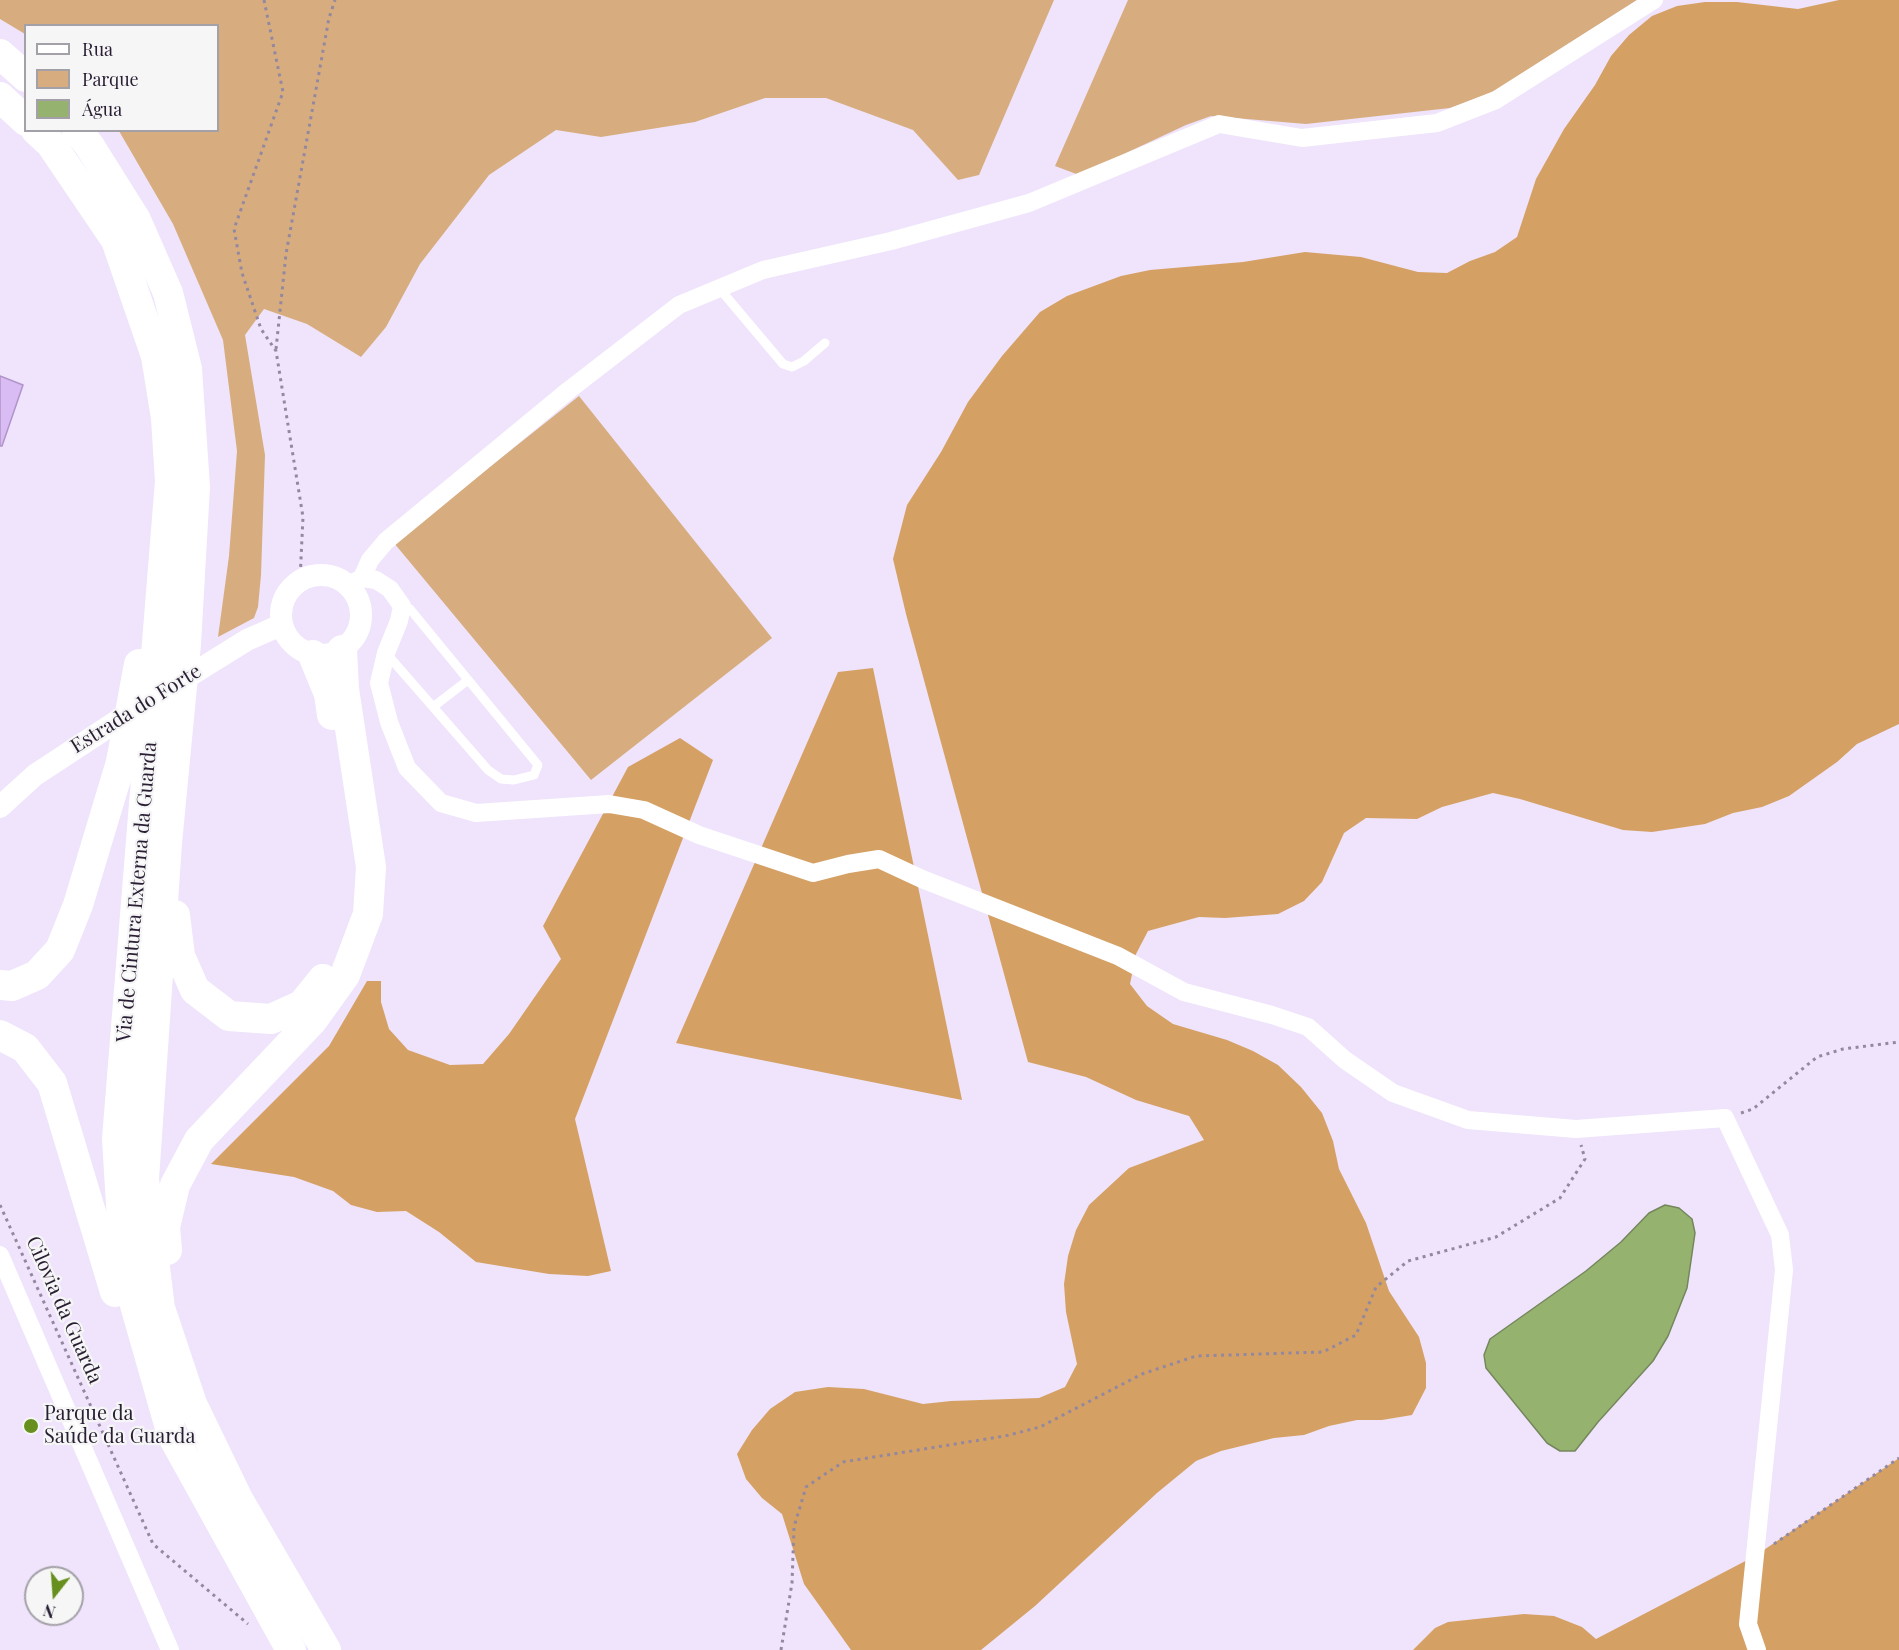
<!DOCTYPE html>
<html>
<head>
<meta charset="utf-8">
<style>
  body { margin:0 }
  #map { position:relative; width:1899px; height:1650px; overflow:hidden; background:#efe4fb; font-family:"Playfair Display",serif }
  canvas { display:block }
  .legend { position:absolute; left:24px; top:24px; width:195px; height:108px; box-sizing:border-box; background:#f6f6f6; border:2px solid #a4a0a8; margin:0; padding:8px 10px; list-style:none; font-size:18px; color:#291e33 }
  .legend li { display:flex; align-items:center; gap:12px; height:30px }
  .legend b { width:30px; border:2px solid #a4a0a8 }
  .north { position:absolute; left:24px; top:1566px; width:60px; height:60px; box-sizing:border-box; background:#f6f6f6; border:2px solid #a4a0a8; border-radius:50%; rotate:197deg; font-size:16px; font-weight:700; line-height:24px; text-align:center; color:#291e33 }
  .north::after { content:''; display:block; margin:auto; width:21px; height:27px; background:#668f1e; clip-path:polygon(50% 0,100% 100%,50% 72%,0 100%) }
</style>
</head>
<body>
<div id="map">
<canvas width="1899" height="1650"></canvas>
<ul class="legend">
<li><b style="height:8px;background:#fff"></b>Rua</li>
<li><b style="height:16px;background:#d7ad7f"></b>Parque</li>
<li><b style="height:16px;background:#95b36f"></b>Água</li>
</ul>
<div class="north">N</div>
</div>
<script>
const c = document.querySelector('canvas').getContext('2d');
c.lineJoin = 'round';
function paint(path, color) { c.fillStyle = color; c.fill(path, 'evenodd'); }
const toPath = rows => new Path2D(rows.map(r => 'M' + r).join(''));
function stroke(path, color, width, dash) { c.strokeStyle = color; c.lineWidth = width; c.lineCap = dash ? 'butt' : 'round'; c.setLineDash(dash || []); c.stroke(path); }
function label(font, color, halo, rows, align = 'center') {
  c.font = font + ' "Playfair Display",serif'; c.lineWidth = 4.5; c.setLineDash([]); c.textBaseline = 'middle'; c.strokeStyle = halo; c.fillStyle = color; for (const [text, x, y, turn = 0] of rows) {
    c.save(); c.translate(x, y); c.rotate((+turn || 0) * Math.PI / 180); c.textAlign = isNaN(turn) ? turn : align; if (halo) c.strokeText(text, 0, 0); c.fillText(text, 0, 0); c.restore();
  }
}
paint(toPath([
  [0,0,1054,0,979,175,958,180,913,130,826,98,765,98,695,122,601,137,556,130,489,175,420,264,386,327,361,357,307,324,264,309,245,335,265,455,261,575,258,607,254,618,218,637,229,556,237,451,223,340,173,224,119,131,218,130,218,26,26,26,25,34,0,19],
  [1128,0,1637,0,1491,93,1450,108,1306,124,1211,116,1186,125,1079,175,1055,166],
  [579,396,772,638,591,780,394,543]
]), '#d7ad7f');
paint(toPath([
  [1839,0,1899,0,1899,724,1857,744,1837,762,1789,796,1762,807,1733,813,1705,824,1652,832,1623,830,1520,799,1493,793,1442,807,1417,819,1366,818,1344,833,1322,882,1304,901,1278,914,1225,918,1199,917,1148,931,1136,954,1130,984,1147,1006,1173,1024,1227,1040,1253,1051,1278,1065,1301,1087,1322,1113,1333,1141,1339,1169,1366,1223,1389,1291,1419,1337,1426,1363,1426,1388,1412,1415,1382,1420,1357,1420,1329,1426,1304,1435,1274,1438,1221,1451,1196,1461,1157,1493,1035,1606,981,1650,851,1650,804,1584,782,1514,762,1498,746,1479,737,1454,752,1430,770,1409,795,1392,828,1387,864,1389,923,1404,951,1401,1039,1398,1065,1387,1077,1364,1066,1312,1064,1284,1068,1256,1076,1230,1089,1205,1129,1168,1204,1140,1189,1116,1136,1100,1086,1077,1028,1062,906,614,893,559,907,505,941,452,968,402,1002,356,1040,312,1067,296,1121,276,1150,270,1243,262,1305,252,1361,257,1418,272,1447,273,1470,261,1495,252,1517,237,1536,179,1564,129,1595,85,1611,56,1629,35,1652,16,1677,6,1705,2,1737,2,1798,9],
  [873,668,962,1100,676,1043,838,672],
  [680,738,713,760,575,1119,611,1271,588,1276,549,1274,476,1262,439,1232,406,1211,377,1212,351,1205,333,1191,294,1177,211,1164,329,1046,367,981,381,981,381,1002,389,1029,408,1050,450,1065,483,1064,509,1034,561,959,543,926,628,767],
  [1899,1458,1899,1650,1413,1650,1435,1628,1448,1622,1524,1614,1554,1616,1582,1627,1596,1639,1755,1556]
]), '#d5a064');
const water = toPath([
  [1665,1205,1679,1208,1692,1219,1695,1233,1687,1288,1668,1336,1653,1361,1598,1422,1575,1451,1560,1451,1547,1443,1486,1368,1484,1355,1490,1339,1586,1271,1621,1242,1649,1213,1665,1205]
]);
paint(water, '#95b36f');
stroke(water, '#75865d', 1.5);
const building = toPath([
  [0,376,23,385,2,446,0,446,0,376]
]);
paint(building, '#d9bcf4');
stroke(building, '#b094c9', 1.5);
stroke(toPath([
  [264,0,283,92,234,229,242,273,261,329,276,351,303,517,300,580],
  [276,349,286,254,329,18,335,0],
  [1741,1113,1753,1109,1817,1057,1843,1049,1899,1042],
  [0,1205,153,1544,248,1624],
  [1774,1544,1899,1458],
  [781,1650,792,1583,794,1527,806,1487,843,1462,1005,1436,1040,1427,1142,1374,1196,1356,1323,1352,1356,1335,1376,1287,1408,1261,1496,1237,1560,1198,1585,1159,1581,1145]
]), '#93889f', 3, [3, 4.5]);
stroke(toPath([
  [719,288,783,364,792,367,804,361,825,343],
  [386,653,488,770,501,779,514,780,534,775,538,765,410,609,402,606],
  [433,707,468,680]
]), '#fff', 9);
stroke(toPath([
  [362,578,370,560,386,541,569,390,679,305,763,270,891,241,1029,203,1219,124,1302,138,1437,123,1496,100,1654,0],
  [349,585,362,578,376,580,390,589,402,606,399,621,386,653,379,683,389,722,407,768,441,803,476,813,609,804,644,810,699,835,813,873,848,864,879,859,922,879,1118,956,1184,992,1272,1015,1308,1027,1345,1060,1393,1093,1468,1120,1576,1129,1725,1118,1780,1235,1784,1270,1748,1624,1757,1650],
  [0,1255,170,1650]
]), '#fff', 18);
stroke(toPath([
  '281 615a40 40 0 1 1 80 0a40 40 0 1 1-80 0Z',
  [173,686,247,640,281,625],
  [0,807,35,775,137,708]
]), '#fff', 22);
stroke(toPath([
  [0,54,26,77],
  [0,97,26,121],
  [36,130,51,144,116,240,156,356,166,418,170,481,117,1139,125,1270,172,1435,291,1650],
  [77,130,89,145,136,220,168,293,187,369,195,487,186,644,167,843,144,1179,160,1308,192,1404,238,1499,326,1650],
  [313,655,329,694,332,715],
  [175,915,180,956,195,990,229,1016,271,1019,302,1005,323,979],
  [0,985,12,986,37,975,60,950,78,905,121,762,139,664],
  [0,1035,25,1048,52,1083,115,1292],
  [167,1250,165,1227,175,1185,199,1140,312,1021,345,975,368,914,371,867,344,689,342,650]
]), '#fff', 30);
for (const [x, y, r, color] of [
  [31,1426,8,"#668f1e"]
]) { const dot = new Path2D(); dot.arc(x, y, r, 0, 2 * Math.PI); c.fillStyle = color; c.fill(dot); stroke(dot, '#f6f6f6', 2); }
label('20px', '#291e33', '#f6f6f6', [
  ["Estrada do Forte",136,709,-32],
  ["Via de Cintura Externa da Guarda",137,892,-85],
  ["Cilovia da Guarda",64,1310,66]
]);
label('20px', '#291e33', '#f6f6f6', [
  ["Parque da",44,1414],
  ["Saúde da Guarda",44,1437]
], 'left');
</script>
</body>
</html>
